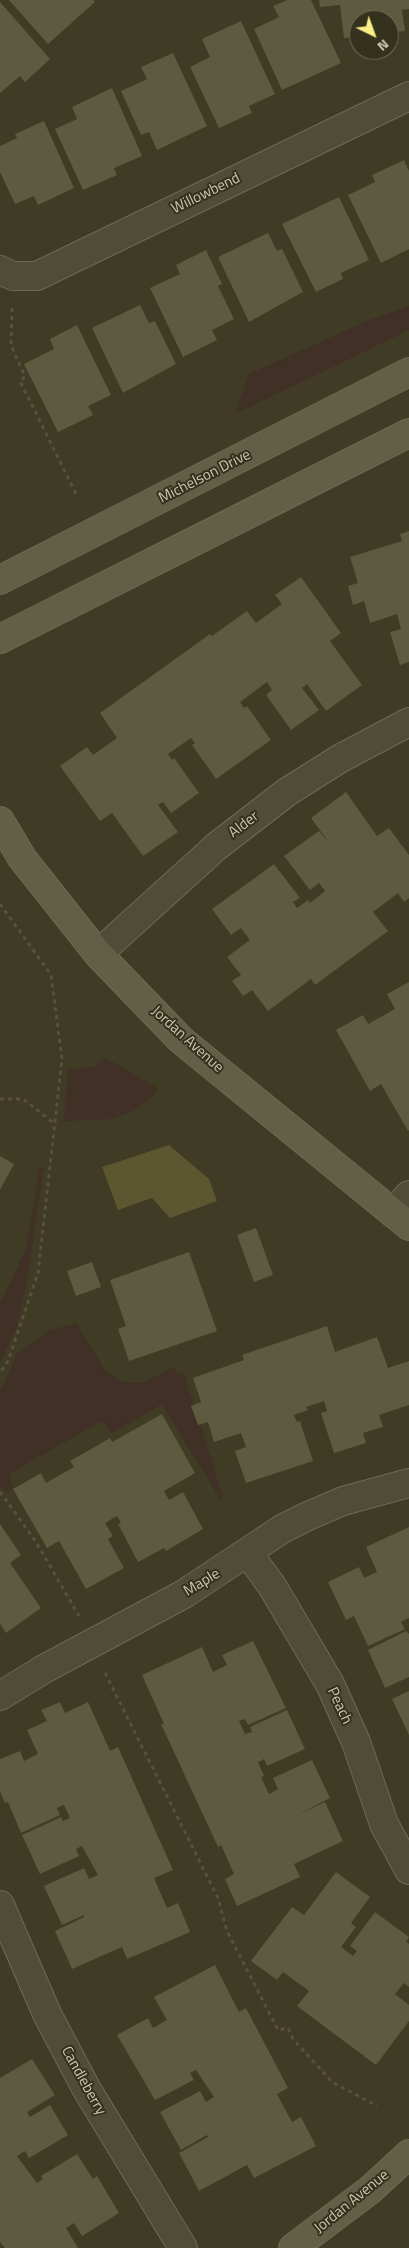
<!DOCTYPE html>
<html>
<head>
<meta charset="utf-8">
<style>
  body { margin:0 }
  #map { position:relative; width:409px; height:2248px; overflow:hidden; background:#3f3b24; font-family:"Titillium Web",sans-serif }
  canvas { display:block }
  .north { position:absolute; left:349px; top:10px; width:50px; height:50px; box-sizing:border-box; background:#34311d; border:1px solid #706d59; border-radius:50%; rotate:138deg; font-size:14px; font-weight:700; line-height:20px; text-align:center; color:#cac7b4 }
  .north::after { content:''; display:block; margin:auto; width:18px; height:22px; background:#faee89; clip-path:polygon(50% 0,100% 100%,50% 72%,0 100%) }
</style>
</head>
<body>
<div id="map">
<canvas width="409" height="2248"></canvas>
<div class="north">N</div>
</div>
<script>
const c = document.querySelector('canvas').getContext('2d');
c.lineJoin = 'round';
function paint(path, color) { c.fillStyle = color; c.fill(path, 'evenodd'); }
const toPath = rows => new Path2D(rows.map(r => 'M' + r).join(''));
function stroke(path, color, width, dash) { c.strokeStyle = color; c.lineWidth = width; c.lineCap = dash ? 'butt' : 'round'; c.setLineDash(dash || []); c.stroke(path); }
function label(font, color, halo, rows, align = 'center') {
  c.font = font + ' "Titillium Web",sans-serif'; c.lineWidth = 4; c.setLineDash([]); c.textBaseline = 'middle'; c.strokeStyle = halo; c.fillStyle = color; for (const [text, x, y, turn = 0] of rows) {
    c.save(); c.translate(x, y); c.rotate((+turn || 0) * Math.PI / 180); c.textAlign = isNaN(turn) ? turn : align; if (halo) c.strokeText(text, 0, 0); c.fillText(text, 0, 0); c.restore();
  }
}
paint(toPath([
  [409,306,409,330,235,414,249,374,367,321],
  [104,1057,157,1088,157,1092,135,1110,112,1119,64,1121,68,1070,96,1066],
  [40,1167,44,1167,28,1275,17,1326,0,1363,0,1304,26,1249],
  [76,1323,105,1370,122,1382,142,1383,174,1367,178,1375,183,1371,223,1497,220,1499,162,1404,112,1433,102,1421,10,1473,13,1489,6,1493,0,1485,0,1393,17,1354,48,1331]
]), '#403026');
paint(toPath([
  [169,1145,209,1179,217,1201,170,1218,152,1198,118,1210,102,1167]
]), '#5d5731');
paint(toPath([
  [9,0,93,0,95,2,48,44],
  [287,0,311,0,341,63,282,90,254,29,279,17,273,6],
  [319,0,409,0,409,9,402,10,405,31,389,33,389,20,359,20,359,37,344,38,340,5,320,7],
  [0,2,50,59,25,82,20,76,0,93],
  [241,21,275,94,249,106,252,113,219,128,190,67,210,57,202,39],
  [173,53,207,126,157,150,149,132,141,135,121,91,147,79,141,67],
  [112,88,142,156,114,168,117,175,83,190,55,129,77,119,72,107],
  [44,121,74,188,38,205,34,196,15,204,0,172,0,146,17,138,15,134],
  [404,160,409,171,409,249,381,263,348,195,375,182,372,175],
  [339,197,369,260,341,273,343,279,316,292,282,224],
  [268,233,277,251,282,249,303,292,249,322,218,257],
  [206,250,222,284,218,286,234,319,212,330,217,340,183,357,150,288,180,274,176,265],
  [140,305,149,323,155,321,176,364,123,393,92,328],
  [77,325,111,395,88,406,93,415,58,432,24,364,54,349,50,339],
  [409,531,409,662,400,665,390,632,401,629,397,614,370,623,364,601,353,605,348,586,358,583,350,557,402,541,400,534],
  [301,577,341,633,330,641,362,685,326,711,307,684,302,688,319,710,291,730,266,695,272,690,267,682,240,702,244,708,247,706,271,740,216,779,192,745,195,743,191,738,168,754,172,760,174,758,199,793,171,813,163,802,158,805,178,832,143,856,112,813,100,821,60,766,87,747,93,755,117,738,100,713,210,634,212,636,247,611,256,623,282,604,275,595],
  [346,792,377,836,389,828,409,855,409,898,404,902,398,893,373,912,388,931,315,985,311,979,268,1011,252,990,243,996,232,981,241,975,227,957,250,940,241,928,231,935,212,909,274,864,300,898,293,902,297,908,308,900,310,903,325,891,319,883,310,890,284,856,319,831,330,844,311,818],
  [409,982,409,1130,408,1131,381,1084,370,1091,336,1030,363,1015,368,1024,395,1009,387,994],
  [0,1156,14,1164,0,1190],
  [256,1228,273,1275,254,1282,237,1235],
  [189,1252,217,1331,129,1361,118,1329,126,1326,110,1280],
  [92,1262,101,1287,76,1296,67,1271],
  [327,1326,335,1352,377,1337,388,1368,409,1361,409,1405,379,1415,383,1427,363,1433,366,1443,334,1453,321,1413,327,1411,324,1401,306,1407,308,1410,294,1415,297,1422,300,1421,313,1461,246,1483,235,1451,246,1447,241,1433,214,1442,208,1422,198,1425,191,1406,201,1402,193,1378,244,1360,242,1355],
  [162,1414,195,1473,164,1491,169,1500,183,1492,203,1529,166,1551,164,1548,138,1562,118,1524,121,1523,117,1516,105,1523,113,1536,108,1539,124,1568,86,1589,59,1541,47,1548,13,1489,41,1473,46,1483,74,1467,70,1461,110,1438,112,1442],
  [0,1524,21,1555,10,1563,41,1608,6,1633,0,1624],
  [409,1527,409,1618,401,1622,405,1629,368,1646,354,1616,346,1620,328,1582,359,1567,364,1578,377,1572,366,1547],
  [406,1631,409,1634,409,1677,385,1688,368,1650],
  [253,1641,286,1708,248,1725,245,1719,239,1721,245,1734,252,1732,250,1727,287,1710,305,1749,267,1766,264,1759,258,1762,264,1776,261,1777,269,1794,278,1789,273,1778,312,1760,330,1798,295,1816,325,1802,343,1841,294,1864,300,1877,237,1906,225,1879,234,1874,221,1845,218,1847,161,1724,164,1724,142,1675,202,1647,213,1672,227,1665,222,1655],
  [409,1691,409,1735,392,1699],
  [60,1702,65,1713,88,1702,110,1751,118,1747,173,1870,154,1878,167,1908,178,1903,190,1932,127,1959,122,1947,72,1969,55,1931,84,1917,84,1915,62,1925,44,1886,84,1868,89,1879,98,1875,82,1846,76,1849,79,1856,40,1874,22,1835,61,1817,63,1821,70,1818,64,1805,57,1808,60,1815,21,1833,8,1802,5,1803,0,1791,0,1759,20,1751,24,1761,38,1754,27,1730,47,1721,41,1710],
  [336,1872,370,1897,351,1923,356,1927,341,1947,353,1956,357,1951,350,1946,375,1912,409,1937,406,1942,409,1944,409,1987,404,1983,395,1994,409,2005,409,2021,376,2065,297,2006,309,1991,283,1972,277,1980,251,1961,292,1907,304,1915],
  [215,1965,239,2012,246,2008,288,2088,277,2094,292,2122,301,2117,316,2146,254,2178,247,2165,199,2191,179,2153,208,2137,207,2135,181,2150,160,2112,200,2091,206,2102,214,2097,196,2070,190,2073,194,2080,155,2100,117,2035,148,2018,153,2028,167,2020,154,1997],
  [32,2059,55,2095,27,2112,30,2117,50,2105,68,2135,29,2158,25,2151,17,2156,37,2183,43,2179,41,2176,77,2154,93,2179,97,2176,119,2213,82,2236,74,2223,66,2228,78,2248,5,2248,0,2242,0,2078]
]), '#5e5a40');
const street = toPath([
  [0,270,13,276,37,276,409,96],
  [98,954,217,846,287,792,341,758,409,722],
  [393,1213,409,1195],
  [248,1553,272,1586,330,1684,356,1742,384,1824,409,1870],
  [0,1696,44,1669,184,1594,282,1529,308,1516,343,1501,409,1483],
  [0,1905,47,2014,86,2088,183,2248]
]);
const secondary = toPath([
  [0,580,409,372],
  [0,639,409,433],
  [0,821,22,858,98,954,181,1040,409,1226],
  [293,2248,370,2190,409,2154]
]);
stroke(street, '#6d6a56', 30);
stroke(secondary, '#6d6a56', 30);
stroke(toPath([
  [12,308,11,345,25,377,20,381,77,496],
  [0,904,51,975,62,1059,38,1273,8,1361,0,1373],
  [0,1099,23,1099,55,1124],
  [0,1492,36,1542,79,1616],
  [105,1673,218,1898,227,1931,278,2030,288,2028,293,2039,332,2082,377,2106]
]), '#5d4d44', 3, [4, 4]);
stroke(street, '#4f4c38', 28);
stroke(secondary, '#625f46', 28);
label('15px', '#cac7b4', '#34311d', [
  ["Willowbend",206,194,-26],
  ["Michelson Drive",205,477,-27],
  ["Alder",244,825,-37],
  ["Jordan Avenue",187,1040,42],
  ["Maple",202,1583,-31],
  ["Peach",339,1706,65],
  ["Candleberry",83,2081,61],
  ["Jordan Avenue",352,2202,-39]
]);
</script>
</body>
</html>
